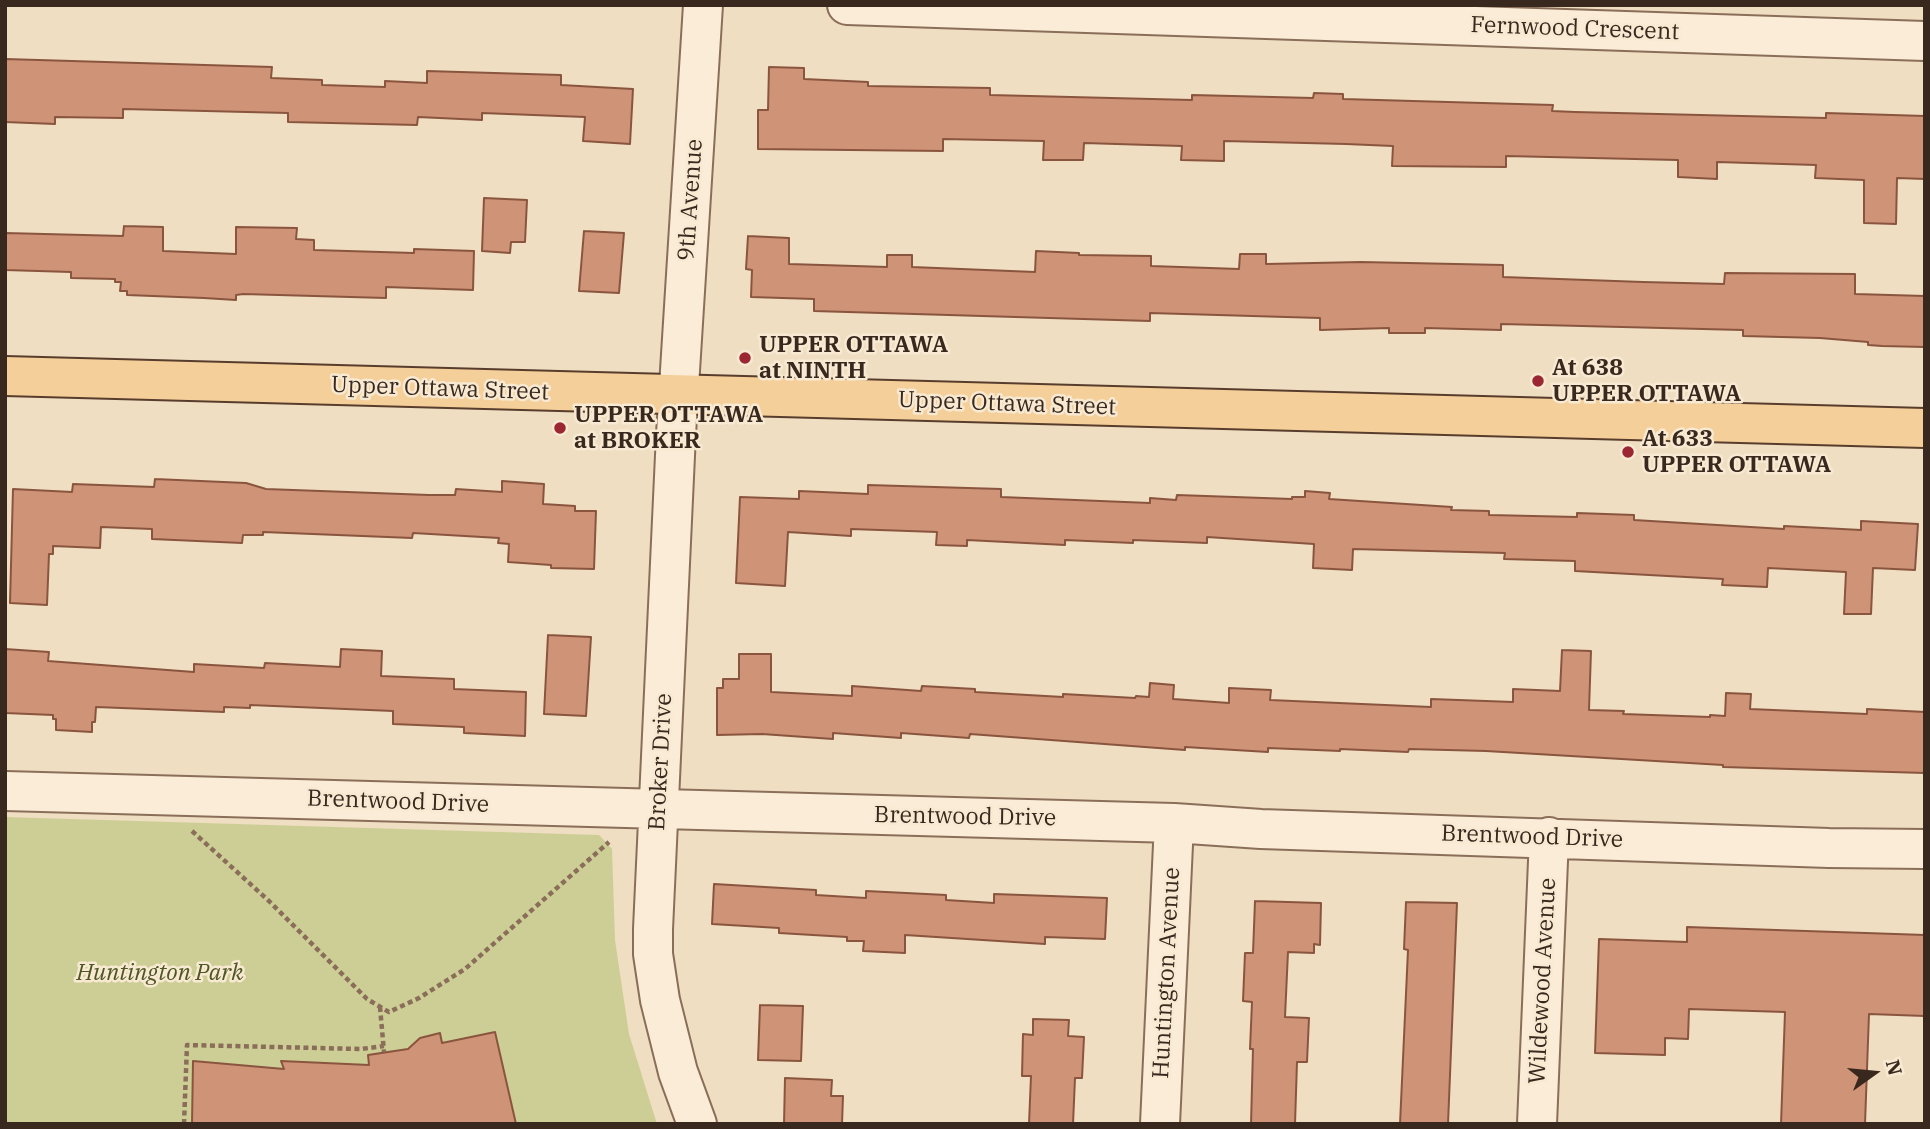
<!DOCTYPE html>
<html>
<head>
<meta charset="utf-8">
<style>
  body { margin:0 }
  #map { position:relative; width:1930px; height:1129px; overflow:hidden; background:#efdec2; font-family:"IBM Plex Serif",serif }
  canvas { display:block }
  .frame { position:absolute; inset:0; border:7px solid #39281d; pointer-events:none }
  .north { position:absolute; left:1839px; top:1038px; width:70px; height:70px; -webkit-text-stroke:5px #f7e9d2; paint-order:stroke; rotate:75deg; font-size:19px; font-weight:700; line-height:28px; text-align:center; color:#39281d }
  .north::after { content:''; display:block; margin:auto; width:24px; height:32px; background:#39281d; clip-path:polygon(50% 0,100% 100%,50% 72%,0 100%) }
</style>
</head>
<body>
<div id="map">
<canvas width="1930" height="1129"></canvas>
<div class="frame"></div>
<div class="north">N</div>
</div>
<script>
const c = document.querySelector('canvas').getContext('2d');
c.lineJoin = 'round';
function paint(path, color) { c.fillStyle = color; c.fill(path, 'evenodd'); }
const toPath = rows => new Path2D(rows.map(r => 'M' + r).join(''));
function stroke(path, color, width, dash) { c.strokeStyle = color; c.lineWidth = width; c.lineCap = dash ? 'butt' : 'round'; c.setLineDash(dash || []); c.stroke(path); }
function label(font, color, halo, rows, align = 'center') {
  c.font = font + ' "IBM Plex Serif",serif'; c.lineWidth = 5; c.setLineDash([]); c.textBaseline = 'middle'; c.strokeStyle = halo; c.fillStyle = color; for (const [text, x, y, turn = 0] of rows) {
    c.save(); c.translate(x, y); c.rotate((+turn || 0) * Math.PI / 180); c.textAlign = isNaN(turn) ? turn : align; if (halo) c.strokeText(text, 0, 0); c.fillText(text, 0, 0); c.restore();
  }
}
paint(toPath([
  [5,817,599,835,612,849,615,940,629,1034,657,1124,5,1124]
]), '#cdce96');
const building = toPath([
  [5,59,272,67,271,78,322,80,322,85,385,87,385,81,427,83,427,71,561,75,561,85,633,89,630,144,583,141,585,117,482,113,482,120,418,117,417,125,288,122,288,113,123,109,123,118,55,117,55,124,5,122,5,59],
  [769,67,804,68,804,79,868,82,868,86,990,88,990,95,1192,100,1192,95,1313,98,1314,93,1343,94,1343,99,1553,105,1552,111,1575,112,1826,118,1826,113,1925,116,1925,179,1897,178,1896,224,1864,223,1864,180,1815,178,1816,165,1717,162,1717,179,1678,177,1678,160,1506,156,1506,167,1392,166,1393,146,1346,144,1224,141,1224,161,1181,160,1182,146,1084,143,1083,160,1043,160,1044,141,943,139,943,151,758,149,758,110,768,110,769,67],
  [484,198,527,200,525,242,511,242,510,253,482,251,484,198],
  [124,226,163,227,163,251,236,254,236,227,297,228,296,239,314,240,314,250,414,253,414,249,474,251,473,290,386,287,386,298,243,294,236,295,236,300,204,298,127,295,127,291,120,291,121,282,115,282,115,279,71,278,71,272,5,270,5,233,123,236,124,226],
  [584,231,624,233,619,293,579,291,584,231],
  [748,236,789,238,789,264,887,267,887,255,912,255,912,267,1035,272,1036,251,1079,253,1079,255,1151,256,1151,266,1239,269,1240,254,1266,254,1266,264,1361,262,1503,265,1503,277,1643,282,1724,284,1725,273,1855,274,1855,294,1925,296,1925,347,1882,346,1868,345,1868,342,1820,338,1743,336,1743,330,1501,324,1501,330,1425,328,1425,333,1389,333,1389,328,1320,330,1320,318,1150,313,1150,321,814,311,814,299,751,297,752,270,746,269,748,236],
  [155,479,246,483,266,489,429,495,455,495,456,489,502,492,502,481,544,484,543,504,575,506,575,511,596,511,594,569,551,568,551,565,508,562,509,544,498,543,499,538,413,533,412,538,263,532,263,535,243,535,242,543,152,539,152,529,101,527,100,548,53,546,53,554,49,554,47,605,10,603,13,489,72,492,73,484,154,487,155,479],
  [868,485,1001,489,1001,497,1150,503,1150,498,1176,500,1177,495,1292,499,1292,497,1305,497,1305,491,1330,493,1329,499,1452,507,1451,510,1489,511,1489,515,1577,517,1577,513,1634,515,1634,520,1784,529,1784,526,1861,530,1861,521,1918,524,1915,570,1873,568,1871,614,1844,614,1846,572,1768,568,1767,587,1722,585,1723,579,1575,571,1575,561,1504,559,1505,553,1353,549,1352,570,1313,568,1314,544,1207,537,1207,543,1133,540,1133,543,1065,540,1065,545,967,540,967,546,936,545,937,532,851,529,851,536,788,532,785,586,736,583,740,497,799,499,799,491,868,494,868,485],
  [548,635,591,637,586,716,544,714,548,635],
  [5,649,49,652,48,661,194,672,194,664,264,668,265,663,340,667,341,649,382,651,381,676,454,679,454,689,526,692,525,736,464,733,464,727,393,724,393,711,250,705,250,708,224,707,224,712,96,707,95,722,92,722,92,732,56,730,56,719,53,719,53,715,5,713,5,649],
  [1562,650,1591,651,1589,710,1624,711,1623,714,1710,717,1710,715,1725,716,1726,693,1751,694,1750,709,1867,714,1867,709,1925,712,1925,773,1723,767,1723,765,1486,751,1409,749,1408,752,1340,749,1340,751,1268,748,1268,752,1185,747,1185,750,970,734,969,738,901,733,901,738,833,733,833,739,762,734,717,735,717,688,723,688,723,679,739,679,739,654,771,654,771,692,852,696,852,686,921,691,922,686,975,689,975,692,1063,697,1063,694,1135,698,1136,696,1149,697,1150,683,1174,685,1173,699,1229,703,1229,688,1271,690,1270,700,1431,707,1431,699,1513,702,1513,689,1560,691,1562,650],
  [714,884,816,890,816,895,866,898,866,891,946,895,946,900,994,903,994,894,1107,898,1105,939,1045,937,1045,944,905,935,905,953,863,951,864,941,847,941,847,937,779,933,779,928,712,924,714,884],
  [1255,901,1321,903,1320,945,1314,944,1314,953,1288,952,1285,1017,1309,1018,1307,1062,1297,1062,1295,1124,1251,1124,1253,1049,1250,1049,1252,1002,1243,1001,1245,953,1253,953,1255,901],
  [1406,902,1457,903,1448,1124,1400,1124,1408,950,1404,949,1406,902],
  [1687,927,1925,935,1925,1016,1869,1014,1865,1124,1781,1124,1785,1012,1689,1009,1688,1039,1665,1038,1665,1055,1595,1053,1599,939,1687,942,1687,927],
  [760,1005,803,1006,801,1061,758,1060,760,1005],
  [1033,1019,1069,1020,1068,1036,1084,1037,1082,1078,1075,1078,1073,1124,1029,1124,1031,1076,1022,1076,1023,1034,1033,1035,1033,1019],
  [495,1032,516,1124,192,1124,193,1061,284,1069,281,1061,369,1065,368,1055,408,1049,420,1038,440,1033,442,1043,495,1032],
  [785,1078,832,1080,831,1096,843,1096,842,1124,784,1124,785,1078]
]);
paint(building, '#cf9377');
stroke(building, '#8a553e', 2);
const minor = toPath([
  [847,5,1925,41],
  [5,791,1174,823,1261,829,1829,848,1925,849],
  [697,1124,678,1072,660,1000,653,954,653,929,676,434,703,5],
  [1160,1124,1174,823],
  [1537,1124,1549,837]
]);
const major = toPath([
  [5,376,1925,428]
]);
stroke(minor, '#8a6e59', 42);
stroke(major, '#583d2d', 42);
stroke(toPath([
  [192,831,269,901,367,999,389,1012,419,998,465,969,609,842],
  [380,1007,384,1052],
  [184,1124,187,1045,361,1049,384,1046]
]), '#8a6e59', 4.5, [5, 3.5]);
stroke(minor, '#faecd6', 38);
stroke(major, '#f4cf99', 38);
for (const [x, y, r, color] of [
  [745,358,7,"#9b2732"],
  [1538,381,7,"#9b2732"],
  [560,428,7,"#9b2732"],
  [1628,452,7,"#9b2732"]
]) { const dot = new Path2D(); dot.arc(x, y, r, 0, 2 * Math.PI); c.fillStyle = color; c.fill(dot); stroke(dot, '#f7e9d2', 2.5); }
label('23px', '#39281d', '#f7e9d2', [
  ["Fernwood Crescent",1575,29,2],
  ["9th Avenue",691,200,-86],
  ["Upper Ottawa Street",440,389,2],
  ["Upper Ottawa Street",1007,404,2],
  ["Broker Drive",661,762,-87],
  ["Brentwood Drive",398,802,2],
  ["Brentwood Drive",965,817,1],
  ["Brentwood Drive",1532,837,2],
  ["Huntington Avenue",1167,973,-87],
  ["Wildewood Avenue",1543,981,-87]
]);
label('bold 23px', '#39281d', '#f7e9d2', [
  ["UPPER OTTAWA",759,345],
  ["at NINTH",759,371],
  ["At 638",1552,368],
  ["UPPER OTTAWA",1552,394],
  ["UPPER OTTAWA",574,415],
  ["at BROKER",574,441],
  ["At 633",1642,439],
  ["UPPER OTTAWA",1642,465]
], 'left');
label('italic 23px', '#4e5623', '#f7e9d2', [
  ["Huntington Park",160,973]
]);
</script>
</body>
</html>
